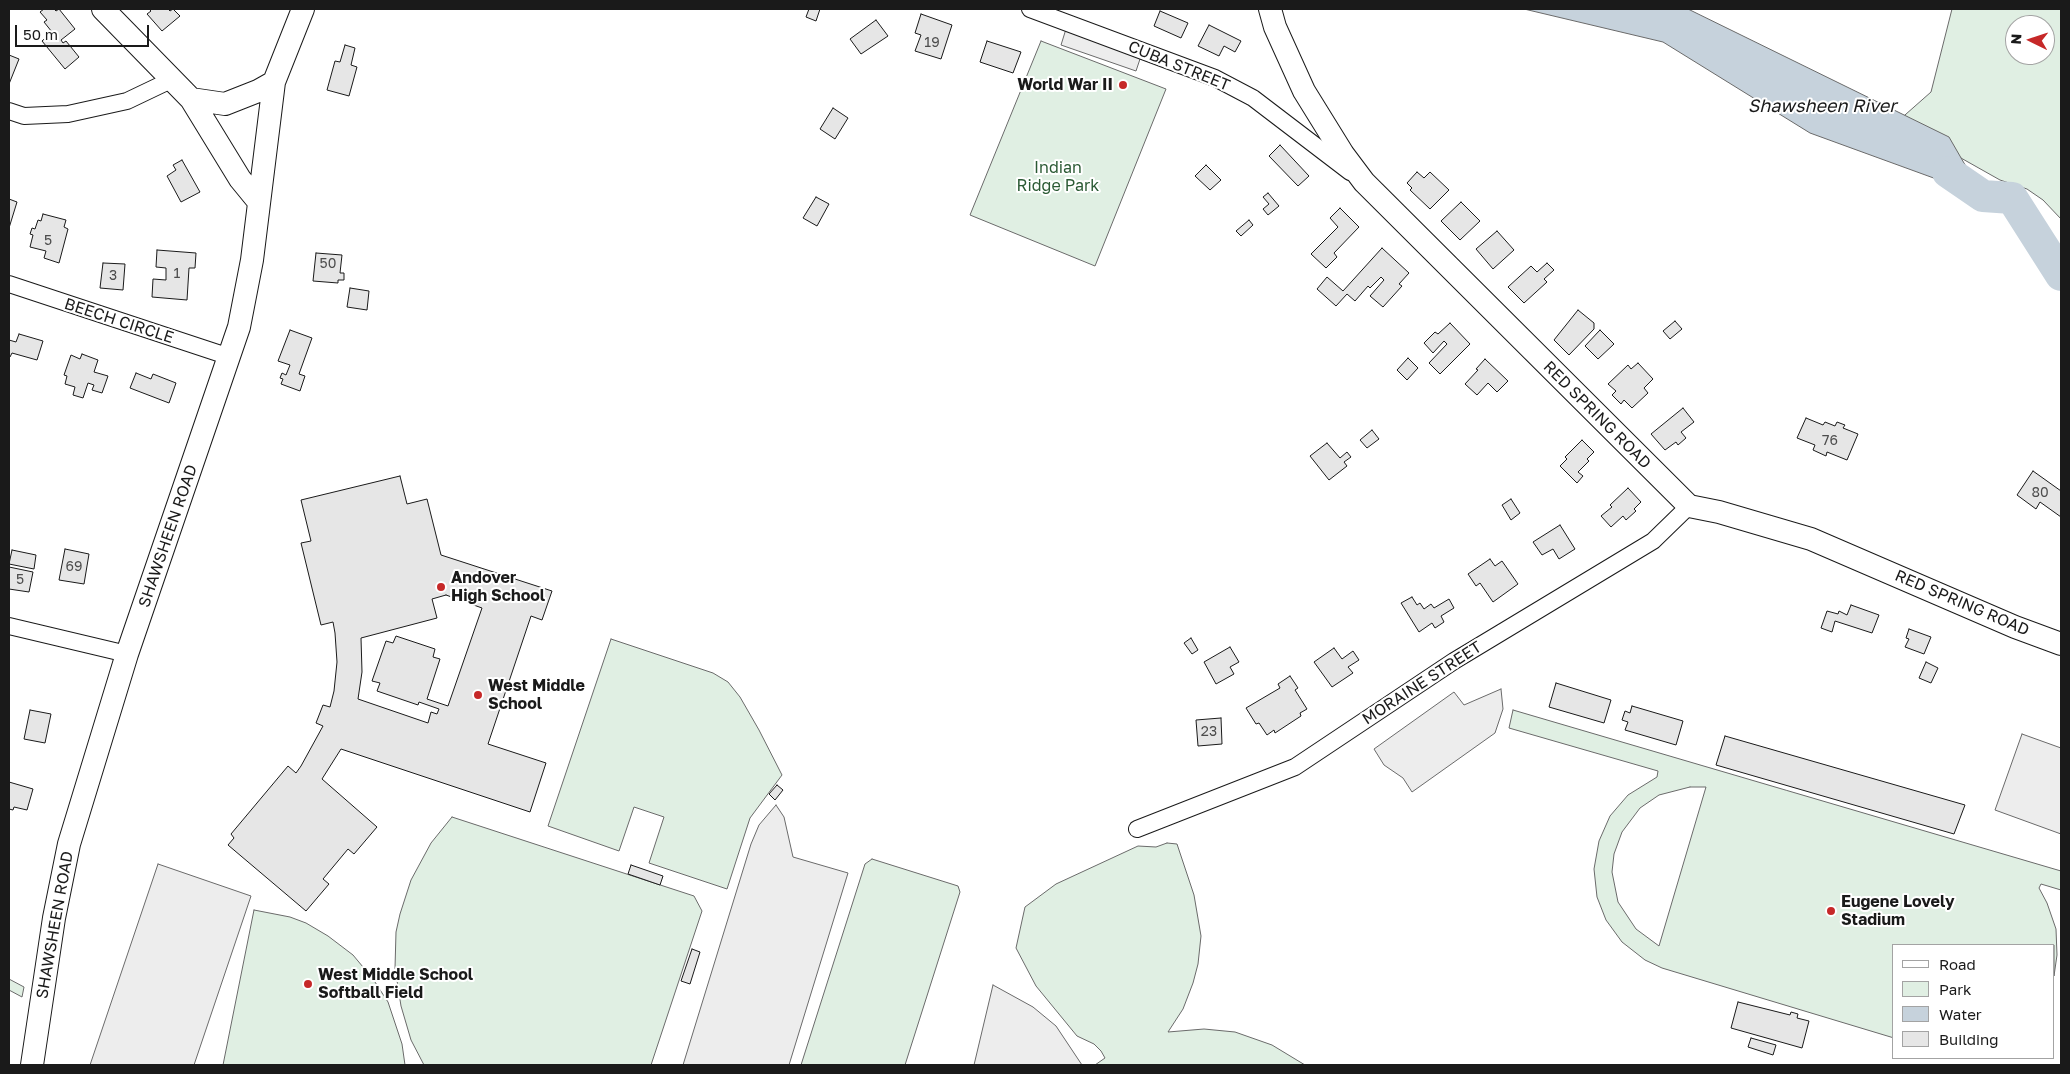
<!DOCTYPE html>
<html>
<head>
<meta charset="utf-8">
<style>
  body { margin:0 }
  #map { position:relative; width:2070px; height:1074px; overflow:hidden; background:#fff; font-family:"Golos Text",sans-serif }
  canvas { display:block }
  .frame { position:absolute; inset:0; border:10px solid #1a1a1a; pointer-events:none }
  .legend { position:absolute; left:1892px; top:944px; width:162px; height:115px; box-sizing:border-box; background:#fff; border:1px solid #a3a3a3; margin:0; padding:6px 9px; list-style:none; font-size:15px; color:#1a1a1a }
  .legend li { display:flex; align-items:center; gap:10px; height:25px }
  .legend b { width:25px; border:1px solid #a3a3a3 }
  .north { position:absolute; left:2005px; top:15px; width:50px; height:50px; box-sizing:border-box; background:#fff; border:1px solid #a3a3a3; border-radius:50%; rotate:274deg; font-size:14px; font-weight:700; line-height:20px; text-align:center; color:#1a1a1a }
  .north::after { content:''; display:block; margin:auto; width:18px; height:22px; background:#c62828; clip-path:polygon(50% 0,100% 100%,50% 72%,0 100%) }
  .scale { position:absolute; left:15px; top:25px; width:134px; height:22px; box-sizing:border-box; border:2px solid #1a1a1a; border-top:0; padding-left:6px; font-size:15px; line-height:18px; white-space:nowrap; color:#1a1a1a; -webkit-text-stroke:4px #fff; paint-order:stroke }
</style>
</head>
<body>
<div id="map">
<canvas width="2070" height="1074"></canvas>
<div class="frame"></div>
<ul class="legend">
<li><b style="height:6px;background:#fff"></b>Road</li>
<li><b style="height:14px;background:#e0efe3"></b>Park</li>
<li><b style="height:14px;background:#c6d2dc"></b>Water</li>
<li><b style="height:14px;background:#e6e6e6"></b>Building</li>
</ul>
<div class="north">N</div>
<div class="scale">50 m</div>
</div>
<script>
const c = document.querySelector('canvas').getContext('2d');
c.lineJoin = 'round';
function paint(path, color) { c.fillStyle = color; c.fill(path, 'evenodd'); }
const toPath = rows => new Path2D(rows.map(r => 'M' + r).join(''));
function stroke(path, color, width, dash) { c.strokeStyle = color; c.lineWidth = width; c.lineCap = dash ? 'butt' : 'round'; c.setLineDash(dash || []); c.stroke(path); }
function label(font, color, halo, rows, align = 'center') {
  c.font = font + ' "Golos Text",sans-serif'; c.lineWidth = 4; c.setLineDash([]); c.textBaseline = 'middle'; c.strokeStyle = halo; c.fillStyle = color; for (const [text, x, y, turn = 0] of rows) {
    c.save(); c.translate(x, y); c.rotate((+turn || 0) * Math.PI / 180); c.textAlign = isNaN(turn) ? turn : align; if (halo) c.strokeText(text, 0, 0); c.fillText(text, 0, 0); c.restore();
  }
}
const green = toPath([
  [1952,9,2061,9,2061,219,2043,200,2027,189,2000,180,1897,122,1931,92,1952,9],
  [2015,25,2045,25,2045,55,2015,55,2015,25],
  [1041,41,1166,89,1095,266,970,215,1041,41],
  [611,639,713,673,728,682,740,697,759,730,782,775,750,818,727,889,649,863,664,817,634,807,619,851,548,826,611,639],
  [1513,710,2061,871,2061,890,2041,884,2039,888,2047,903,2056,929,2057,955,2054,976,2054,945,1894,945,1894,1038,1662,968,1645,960,1622,942,1606,920,1597,897,1594,869,1599,841,1610,816,1628,795,1657,777,1658,771,1509,728,1513,710],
  [1690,787,1706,787,1659,946,1636,929,1618,902,1612,872,1614,854,1622,832,1640,808,1659,795,1690,787],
  [452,817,694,896,702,911,651,1065,424,1065,411,1040,401,1006,395,968,396,932,400,914,411,880,431,843,452,817],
  [1167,843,1177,844,1194,895,1201,936,1198,964,1193,983,1183,1009,1168,1032,1204,1029,1235,1032,1272,1045,1305,1065,1095,1065,1105,1058,1101,1051,1094,1044,1077,1036,1036,986,1016,948,1025,907,1056,884,1138,846,1156,847,1167,843],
  [872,859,958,886,960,892,905,1065,801,1065,865,864,872,859],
  [254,910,290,917,306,923,328,936,353,955,373,979,388,1002,402,1044,405,1065,223,1065,254,910],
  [9,979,24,987,22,997,9,990,9,979]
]);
paint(green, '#e0efe3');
stroke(green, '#6a6a6a', 1);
const parking = toPath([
  [1066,29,1141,56,1136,71,1061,45,1066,29],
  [1501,689,1503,709,1495,733,1412,792,1403,778,1384,765,1374,749,1454,692,1464,705,1501,689],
  [2022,734,2061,748,2061,834,1995,810,2022,734],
  [776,805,784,817,793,857,848,873,789,1065,683,1065,751,844,759,825,776,805],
  [158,864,251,896,194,1065,90,1065,158,864],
  [993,985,1033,1007,1056,1026,1082,1065,974,1065,993,985]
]);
paint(parking, '#ededed');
stroke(parking, '#6a6a6a', 1);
const water = toPath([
  [1524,9,1688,9,1949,137,1983,196,1810,133,1663,42,1524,9]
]);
paint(water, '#c6d2dc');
stroke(water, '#6a6a6a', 1);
stroke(toPath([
  [1948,172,1983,196,2012,198,2061,275]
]), '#c6d2dc', 32);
const building = toPath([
  [44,9,54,9,56,11,59,9,75,29,61,40,63,43,66,41,79,57,65,69,42,41,52,32,44,22,47,20,40,12,44,9],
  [149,9,168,9,170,11,173,9,180,16,162,31,147,14,151,11,149,9],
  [809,9,820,9,816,21,806,17,809,9],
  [1160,11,1188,23,1181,38,1154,26,1160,11],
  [921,14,952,25,941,59,915,51,921,35,915,33,921,14],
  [876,20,888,36,861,54,850,39,876,20],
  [1209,25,1241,41,1235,52,1224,46,1219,56,1198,46,1209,25],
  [987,41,1021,52,1013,73,980,62,987,41],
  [345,45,355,48,351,65,357,67,349,96,327,90,335,61,340,62,345,45],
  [9,55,19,59,9,84,9,55],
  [833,108,848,118,835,139,820,129,833,108],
  [1280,145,1309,176,1298,186,1269,156,1280,145],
  [182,160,200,192,181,202,167,176,176,170,173,165,182,160],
  [1206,165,1221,180,1210,190,1195,176,1206,165],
  [1417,172,1424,178,1430,172,1449,190,1430,209,1410,190,1412,188,1407,183,1417,172],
  [1268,193,1279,206,1268,215,1263,209,1269,204,1263,197,1268,193],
  [816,197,829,204,817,226,803,218,816,197],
  [9,199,17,202,9,228,9,199],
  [1461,202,1480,221,1460,240,1441,221,1461,202],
  [1340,208,1359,227,1334,253,1337,257,1326,268,1311,254,1338,227,1330,218,1340,208],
  [43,214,66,220,64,227,68,229,59,263,44,258,46,251,30,247,33,235,30,234,32,228,35,229,38,220,41,221,43,214],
  [1249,220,1253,225,1241,236,1236,231,1249,220],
  [1497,231,1514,250,1493,269,1476,249,1497,231],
  [1382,248,1409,273,1399,284,1402,286,1383,307,1370,296,1384,280,1381,277,1370,288,1368,286,1355,301,1347,294,1336,306,1317,289,1327,277,1343,291,1382,248],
  [157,250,196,253,195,268,189,268,187,300,152,297,153,279,166,280,166,268,156,267,157,250],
  [316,253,342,255,340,273,344,273,344,280,338,280,338,283,313,281,316,253],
  [103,263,125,264,123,290,100,288,103,263],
  [1547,263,1554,270,1544,279,1547,282,1524,303,1508,287,1531,266,1537,272,1547,263],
  [350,288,369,291,367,310,347,307,350,288],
  [1578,310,1594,323,1594,329,1569,355,1554,340,1578,310],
  [1675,321,1682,329,1670,339,1663,331,1675,321],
  [1450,323,1470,344,1440,374,1429,363,1447,344,1444,341,1433,353,1424,343,1435,332,1438,334,1450,323],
  [290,330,312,338,299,374,305,376,300,391,281,384,283,379,280,378,282,373,286,375,290,365,278,361,290,330],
  [1600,330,1614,344,1598,359,1585,346,1600,330],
  [19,334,43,341,37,360,12,353,10,357,9,357,9,340,16,342,19,334],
  [82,354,98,360,94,372,108,376,102,393,92,390,94,385,88,383,83,398,73,395,75,387,65,384,67,376,64,375,71,355,80,359,82,354],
  [1408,358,1418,368,1407,380,1397,370,1408,358],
  [1485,359,1508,381,1497,392,1488,383,1477,395,1465,384,1478,370,1476,369,1485,359],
  [1638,363,1653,379,1644,388,1648,393,1632,408,1624,400,1621,404,1612,395,1616,391,1608,384,1628,365,1631,369,1638,363],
  [136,373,151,379,153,374,176,383,169,403,130,388,136,373],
  [1683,408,1694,422,1681,432,1686,438,1678,445,1676,442,1665,450,1651,434,1683,408],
  [1806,418,1823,425,1825,422,1835,426,1837,422,1845,425,1843,428,1858,434,1847,460,1827,452,1826,456,1813,450,1815,445,1797,438,1806,418],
  [1372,430,1379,439,1367,448,1360,440,1372,430],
  [1582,440,1594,452,1587,459,1589,461,1578,472,1583,476,1577,483,1560,466,1567,459,1565,457,1582,440],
  [1327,443,1340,458,1347,452,1351,457,1344,462,1347,466,1329,480,1310,456,1327,443],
  [2033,471,2061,491,2061,517,2040,502,2036,509,2017,495,2033,471],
  [400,476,407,504,427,499,441,555,552,591,542,620,531,616,488,744,546,763,530,812,341,749,322,779,377,827,354,854,348,849,323,879,329,884,306,911,228,845,234,838,231,834,288,766,296,773,301,766,323,726,316,723,323,705,330,707,334,691,337,662,335,633,333,622,321,625,301,543,311,541,301,500,400,476],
  [446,595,482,608,448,706,427,699,440,659,433,657,435,649,396,636,393,643,386,641,372,681,380,683,377,691,418,705,419,702,439,709,437,714,431,712,428,723,358,699,362,672,361,638,437,618,432,599,446,595],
  [1628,488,1641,502,1634,509,1636,511,1626,520,1623,516,1611,527,1601,516,1612,507,1610,505,1628,488],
  [1511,499,1520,513,1511,520,1502,505,1511,499],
  [1560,525,1575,549,1559,559,1553,549,1542,555,1533,542,1560,525],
  [65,549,89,554,84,584,59,580,65,549],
  [12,550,36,555,34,569,9,564,12,550],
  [1490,559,1495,566,1502,561,1518,584,1493,602,1480,583,1476,586,1468,574,1490,559],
  [9,567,33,572,29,592,9,589,9,567],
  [1412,597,1417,605,1420,603,1424,609,1431,604,1434,608,1449,599,1454,608,1441,616,1444,622,1435,628,1432,623,1419,632,1401,603,1412,597],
  [1851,605,1879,615,1872,633,1835,621,1832,632,1821,628,1827,611,1838,614,1839,611,1847,615,1851,605],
  [1909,629,1931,637,1924,654,1905,647,1909,639,1906,638,1909,629],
  [1191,638,1198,650,1192,654,1184,643,1191,638],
  [1230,647,1239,662,1230,667,1234,674,1216,684,1204,662,1230,647],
  [1334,648,1342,659,1353,651,1359,660,1348,667,1353,673,1332,687,1314,662,1334,648],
  [1926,662,1938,668,1931,683,1919,678,1926,662],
  [1290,676,1298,688,1295,690,1307,709,1300,713,1301,716,1275,733,1274,730,1267,735,1259,723,1256,724,1246,708,1280,688,1278,684,1290,676],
  [1556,683,1611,700,1604,723,1549,707,1556,683],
  [1632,706,1683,721,1676,745,1625,730,1628,722,1622,720,1625,711,1630,713,1632,706],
  [30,710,51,714,45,743,24,739,30,710],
  [1221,718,1222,744,1198,746,1196,720,1221,718],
  [1725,736,1965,805,1954,834,1716,765,1725,736],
  [9,782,33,789,27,810,14,807,13,810,9,809,9,782],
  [777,785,783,790,775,800,769,794,777,785],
  [631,865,663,876,660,885,628,874,631,865],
  [692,949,700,952,690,984,681,981,692,949],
  [1738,1002,1790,1015,1791,1012,1798,1014,1797,1018,1809,1021,1802,1048,1731,1028,1738,1002],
  [1751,1038,1776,1045,1773,1055,1748,1047,1751,1038]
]);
paint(building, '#e6e6e6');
stroke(building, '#1a1a1a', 1);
const minor = toPath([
  [1030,9,1215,78,1253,98,1350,172],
  [9,111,24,116,68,114,127,101,171,80],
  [9,284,230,357],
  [9,626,127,654],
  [1137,829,1295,767,1454,661,1653,541,1689,506]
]);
const secondary = toPath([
  [103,9,191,99,240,179,258,201],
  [1270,9,1275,27,1304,91,1343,154,1364,182,1689,506,1719,512,1811,539,2015,627,2061,644],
  [191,99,225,104,258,91,274,82],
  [32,1065,54,918,69,844,127,654,239,327,252,260,274,82,303,9]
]);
stroke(minor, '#1a1a1a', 18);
stroke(secondary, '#1a1a1a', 24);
stroke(minor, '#fff', 16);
stroke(secondary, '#fff', 22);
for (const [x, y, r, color] of [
  [1123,85,5,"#c62828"],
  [441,587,5,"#c62828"],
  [478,695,5,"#c62828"],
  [1831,911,5,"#c62828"],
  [308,984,5,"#c62828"]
]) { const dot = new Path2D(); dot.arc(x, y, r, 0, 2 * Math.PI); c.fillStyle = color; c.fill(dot); stroke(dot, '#fff', 2); }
label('14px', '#4d4d4d', null, [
  ["19",932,43],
  ["5",48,241],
  ["50",328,264],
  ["1",177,274],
  ["3",113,276],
  ["76",1830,441],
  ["80",2040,493],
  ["69",74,567],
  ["5",20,580],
  ["23",1209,732]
]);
label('16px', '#1a1a1a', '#fff', [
  ["CUBA STREET",1179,66,22],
  ["BEECH CIRCLE",119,321,18],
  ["RED SPRING ROAD",1597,415,45],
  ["SHAWSHEEN ROAD",168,536,-71],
  ["RED SPRING ROAD",1962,603,23],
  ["MORAINE STREET",1422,683,-33],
  ["SHAWSHEEN ROAD",55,925,-80]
]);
label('bold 16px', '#1a1a1a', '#fff', [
  ["World War II",1113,85,"right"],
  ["Andover",451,578],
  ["High School",451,596],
  ["West Middle",488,686],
  ["School",488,704],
  ["Eugene Lovely",1841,902],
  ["Stadium",1841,920],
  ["West Middle School",318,975],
  ["Softball Field",318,993]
], 'left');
label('16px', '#2b5a34', '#fff', [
  ["Indian",1058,168],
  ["Ridge Park",1058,186]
]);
label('italic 18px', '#1a1a1a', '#fff', [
  ["Shawsheen River",1822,106]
]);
</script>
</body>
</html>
